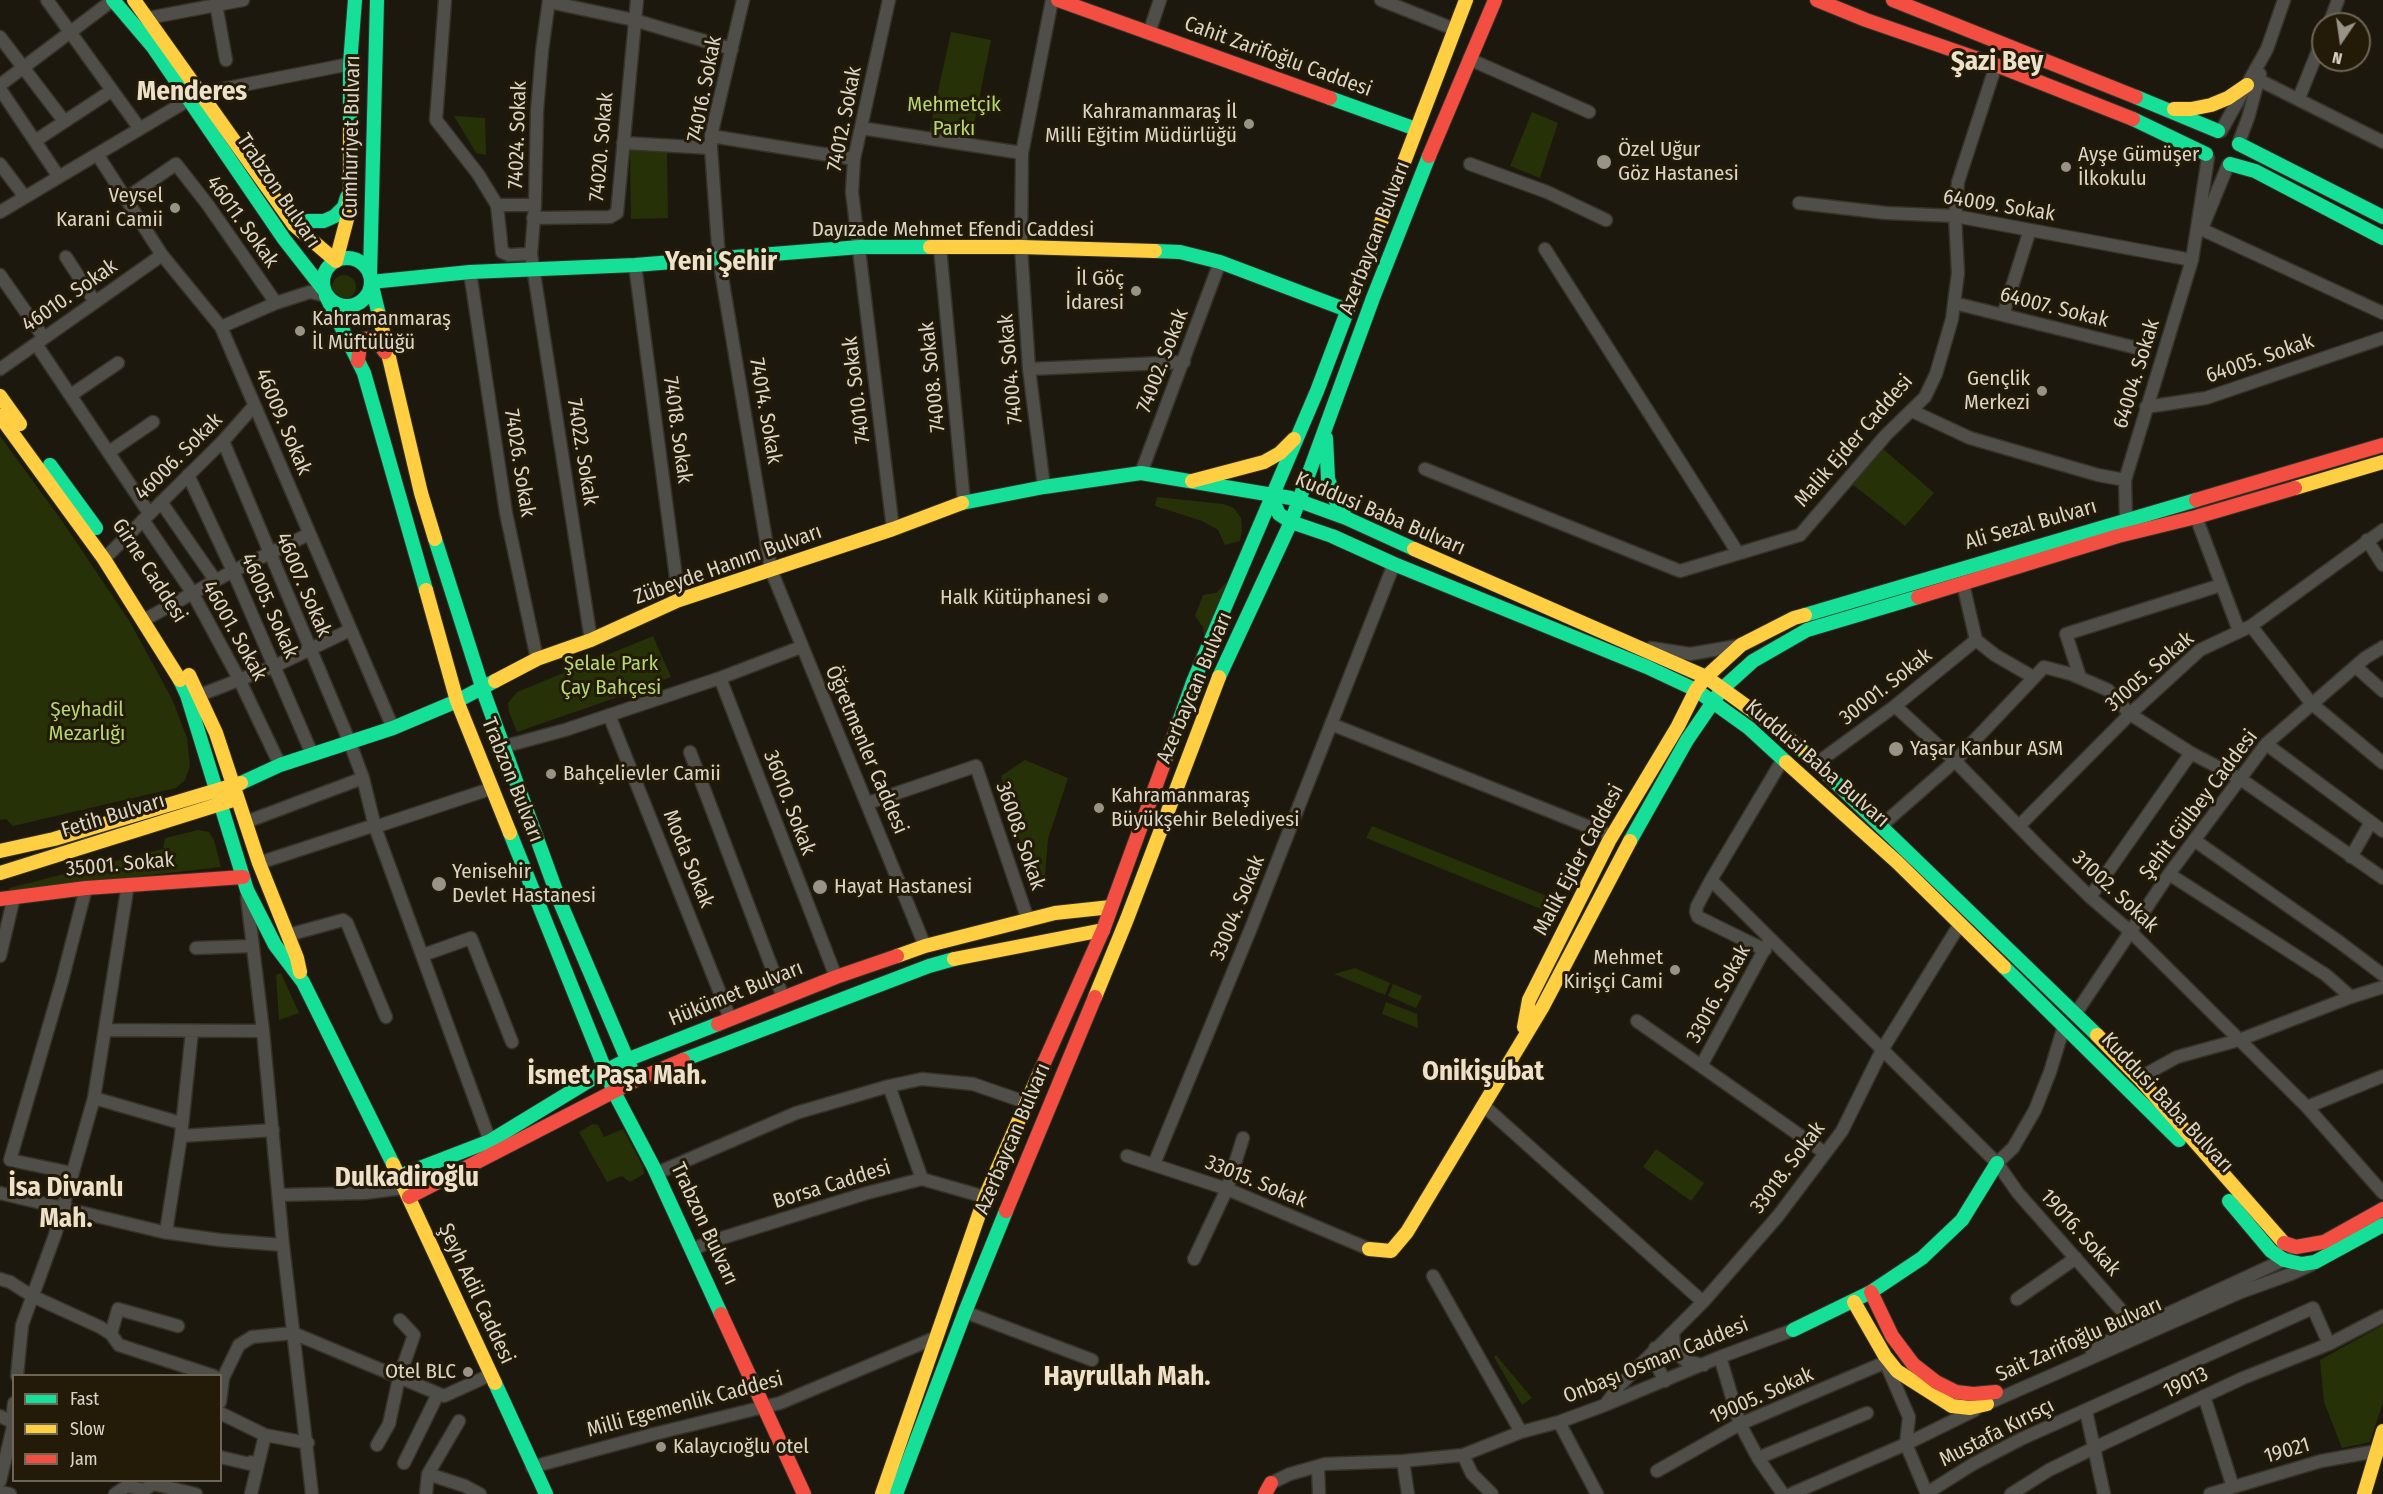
<!DOCTYPE html>
<html>
<head>
<meta charset="utf-8">
<style>
  body { margin:0 }
  #map { position:relative; width:2383px; height:1494px; overflow:hidden; background:#1d180d; font-family:"Fira Sans Condensed",sans-serif }
  canvas { display:block }
  .legend { position:absolute; left:12px; top:1374px; width:210px; height:108px; box-sizing:border-box; background:#231a07; border:2px solid #6d6555; margin:0; padding:8px 10px; list-style:none; font-size:18px; color:#dbd5c9 }
  .legend li { display:flex; align-items:center; gap:12px; height:30px }
  .legend b { width:30px; border:2px solid #6d6555 }
  .north { position:absolute; left:2311px; top:12px; width:60px; height:60px; box-sizing:border-box; background:#231a07; border:2px solid #6d6555; border-radius:50%; rotate:193deg; font-size:16px; font-weight:700; line-height:24px; text-align:center; color:#dbd5c9 }
  .north::after { content:''; display:block; margin:auto; width:21px; height:27px; background:#989387; clip-path:polygon(50% 0,100% 100%,50% 72%,0 100%) }
</style>
</head>
<body>
<div id="map">
<canvas width="2383" height="1494"></canvas>
<ul class="legend">
<li><b style="height:8px;background:#16e098"></b>Fast</li>
<li><b style="height:8px;background:#ffcf43"></b>Slow</li>
<li><b style="height:8px;background:#f24e42"></b>Jam</li>
</ul>
<div class="north">N</div>
</div>
<script>
const c = document.querySelector('canvas').getContext('2d');
c.lineJoin = 'round';
function paint(path, color) { c.fillStyle = color; c.fill(path, 'evenodd'); }
const toPath = rows => new Path2D(rows.map(r => 'M' + r).join(''));
function stroke(path, color, width, dash) { c.strokeStyle = color; c.lineWidth = width; c.lineCap = dash ? 'butt' : 'round'; c.setLineDash(dash || []); c.stroke(path); }
function label(font, color, halo, rows, align = 'center') {
  c.font = font + ' "Fira Sans Condensed",sans-serif'; c.lineWidth = 6; c.setLineDash([]); c.textBaseline = 'middle'; c.strokeStyle = halo; c.fillStyle = color; for (const [text, x, y, turn = 0] of rows) {
    c.save(); c.translate(x, y); c.rotate((+turn || 0) * Math.PI / 180); c.textAlign = isNaN(turn) ? turn : align; if (halo) c.strokeText(text, 0, 0); c.fillText(text, 0, 0); c.restore();
  }
}
paint(toPath([
  [951,32,991,40,970,144,928,137],
  [1532,112,1558,123,1540,178,1510,166],
  [454,116,485,118,486,155,476,153],
  [630,150,667,150,668,218,631,219],
  '332 287a12 12 0 1 1 24 0a12 12 0 1 1-24 0Z',
  [0,436,62,521,130,622,172,699,187,738,190,766,185,780,176,788,13,826,6,819,0,820],
  [1882,448,1934,493,1905,526,1852,484],
  [1157,497,1223,504,1234,508,1241,518,1242,530,1240,541,1225,545,1218,530,1202,521,1155,506],
  [1232,577,1206,645,1203,627,1195,616,1203,595,1216,593],
  [653,636,671,677,641,689,517,732,509,712,508,703,517,692],
  [1025,760,1068,778,1048,839,1045,875,1031,879,1001,776],
  [1372,826,1552,898,1546,911,1366,838],
  [198,830,209,832,214,840,221,867,10,891,9,888,163,849,165,838],
  [1355,968,1390,983,1385,995,1334,974],
  [281,973,299,1013,279,1020,276,975],
  [1393,984,1422,996,1416,1008,1388,996],
  [1386,1002,1417,1014,1418,1028,1382,1014],
  [593,1124,598,1125,604,1137,623,1129,643,1166,644,1174,630,1182,622,1176,607,1182,579,1132],
  [1656,1149,1704,1183,1691,1201,1643,1167],
  [2383,1325,2383,1402,2370,1442,2342,1448,2324,1402,2320,1360],
  [1496,1355,1532,1398,1522,1405,1494,1357]
]), '#263107');
const street = toPath([
  [47,0,140,129],
  [445,0,436,120,478,174,497,205,502,252,509,255,531,254],
  [549,0,542,51,537,111,535,205,531,254,591,640],
  [743,0,711,136,711,148,719,259,771,570,925,946],
  [889,0,854,159,852,192,893,529],
  [1381,0,1454,29],
  [549,2,634,20,732,49],
  [216,4,226,60],
  [148,18,243,0],
  [2329,24,2338,0],
  [1149,33,1160,0],
  [0,37,64,121],
  [1469,59,1589,112],
  [2259,80,2383,142],
  [0,85,113,0],
  [0,89,59,177],
  [202,93,350,64],
  [2299,98,2323,38],
  [861,128,1022,153],
  [2221,131,2267,49,2284,0],
  [711,136,854,159],
  [35,141,111,91],
  [2239,142,2248,118,2260,74],
  [623,143,711,148],
  [97,154,162,255,221,327,393,728],
  [0,164,25,197],
  [1470,164,1547,192,1606,220],
  [125,199,176,164,208,205,276,303],
  [1799,203,1886,213,1955,216,2192,260],
  [497,205,535,205],
  [0,212,190,99],
  [533,218,610,217,617,213,637,0],
  [2203,226,2228,165],
  [2201,229,2383,313],
  [940,248,964,502],
  [1545,249,1738,553],
  [66,257,95,302],
  [635,265,679,600],
  [470,272,506,513,537,659],
  [0,275,44,338],
  [1954,303,2145,350],
  [2003,315,2030,230],
  [221,327,276,303,310,292,326,296],
  [36,344,149,513],
  [0,369,162,255],
  [1029,369,1184,362],
  [71,395,118,363],
  [2146,407,2206,398,2383,338],
  [1912,411,1970,438,2098,475,2125,480],
  [223,441,350,743,363,778,375,827,490,1141],
  [109,452,153,422],
  [1425,469,1680,571,1800,535,1886,435,1925,397,1936,374,1952,319,1958,273,1955,216,1958,182,1996,65],
  [1141,473,1220,262],
  [188,475,233,571,312,754],
  [1044,487,1029,369,1021,247,1022,153,1052,0],
  [161,502,215,580],
  [2196,517,2239,631],
  [143,520,192,592,239,679,280,765],
  [2126,520,2125,480,2192,260,2208,158],
  [2367,540,2383,565],
  [104,559,223,441,254,406],
  [1963,584,1976,640,1995,655,2033,677],
  [144,620,233,571,309,534],
  [2251,626,2311,703,2383,763],
  [1651,648,1690,654,1737,646],
  [2356,667,2383,691],
  [2080,677,2066,634,2221,585],
  [720,678,836,977],
  [200,695,275,666,350,630],
  [1895,706,1955,761,2041,849,2090,897,2131,932,2307,1107,2383,1193],
  [609,715,730,1018],
  [1331,724,1612,836],
  [2266,744,2383,831],
  [502,747,565,730,720,678,801,647],
  [690,752,783,997],
  [1783,759,1711,880,1997,1163,2018,1193,2137,1328],
  [1817,763,1895,706,1976,640],
  [868,803,976,766,1028,920],
  [246,822,363,778],
  [1882,825,1955,761,2044,667,2071,674,2108,690,2130,714,2191,753,2239,778,2383,878],
  [2020,825,2130,714,2200,650,2251,626,2383,530],
  [375,827,493,788],
  [2194,840,2338,941,2383,975],
  [2351,857,2371,822],
  [259,863,375,825],
  [2169,874,2326,975,2351,997],
  [1711,880,1697,906,1696,912,1698,917,1765,950],
  [247,897,263,1031,283,1245,312,1494],
  [2090,897,2191,753],
  [288,935,343,920,347,923,386,1017],
  [196,948,252,946],
  [423,955,471,938,512,1042],
  [0,956,14,897],
  [2076,1013,2169,874,2266,744,2365,658,2383,647],
  [1637,1021,1825,1153],
  [105,1030,263,1031],
  [1701,1066,1770,939],
  [2139,1078,2177,1057,2239,1040,2351,997,2383,987],
  [889,1086,922,1179],
  [94,1098,181,1123],
  [1483,1105,1703,1302],
  [2307,1107,2383,1076],
  [181,1136,273,1130],
  [1127,1156,1227,1189,1369,1249],
  [1997,1163,2013,1148,2035,1110,2050,1072,2064,1026],
  [1154,1164,1251,928,1394,564],
  [72,1173,10,1160,62,981,86,888],
  [657,1173,796,1113,889,1086,922,1079,973,1084,1028,1103],
  [0,1193,163,1232,220,1240,283,1245],
  [279,1195,365,1193,403,1188],
  [166,1232,181,1136,192,1031],
  [692,1250,709,1242,867,1193,922,1179,985,1197],
  [1194,1259,1227,1189,1243,1138],
  [1433,1276,1521,1432],
  [0,1279,10,1282,32,1296,100,1327,111,1334,119,1345,214,1376],
  [2017,1299,2076,1258],
  [965,1312,1092,1360],
  [1673,1332,1674,1347,1678,1355,1686,1361,1704,1365],
  [111,1334,118,1309,178,1326],
  [1655,1348,1657,1366,1665,1381],
  [2091,1349,2288,1258],
  [1720,1357,1740,1424,1758,1458,1783,1494],
  [1887,1366,1909,1417,1906,1444],
  [17,1376,22,1325,55,1235,94,1098,128,884],
  [2204,1396,2233,1487],
  [220,1402,223,1378,239,1345,252,1337,293,1333,444,1396,490,1375],
  [1991,1402,2241,1292,2291,1274,2311,1265],
  [1605,1405,1620,1385,1703,1302,1778,1216,1842,1131,1882,1050,1960,924],
  [2086,1411,2104,1494],
  [220,1413,265,1435,308,1443],
  [0,1416,12,1422,14,1428],
  [12,1422,14,1403],
  [1559,1422,1597,1494],
  [1906,1444,1927,1494],
  [377,1445,389,1424,399,1378,414,1335,400,1320],
  [1463,1455,1472,1474,1492,1494],
  [220,1457,250,1464,251,1462,256,1466],
  [1758,1458,1867,1413],
  [1403,1461,1408,1494],
  [404,1463,438,1394],
  [1318,1466,1319,1494],
  [532,1467,654,1434,780,1403,937,1337],
  [1657,1471,1740,1424,1886,1362],
  [428,1474,465,1486,480,1494],
  [0,1481,13,1427],
  [1271,1483,1290,1474,1325,1464,1403,1461,1463,1455,1521,1432,1559,1422,1605,1405,1720,1357,1793,1330],
  [144,1490,153,1484,196,1494],
  [0,1492,10,1494],
  [1927,1493,1973,1464,2021,1439,2313,1308,2329,1344],
  [115,1494,127,1486,144,1490],
  [251,1494,265,1435],
  [426,1494,428,1474,459,1421],
  [1791,1494,1906,1444,1975,1410],
  [2011,1494,2049,1470,2094,1448,2243,1378,2329,1344,2383,1316],
  [2210,1494,2321,1461,2377,1451,2382,1452]
]);
const fast = toPath([
  [113,0,153,47,284,239,323,289],
  [2136,97,2218,131],
  [1330,98,1416,129],
  [2133,119,2206,154],
  [350,128,350,64,355,0],
  [2239,144,2383,217],
  [2230,164,2255,171,2383,238],
  [289,217,307,221,324,221,335,216,344,207,347,197],
  [1155,251,1180,252,1220,262,1347,310],
  '323 282a24 24 0 1 1 48 0a24 24 0 1 1-48 0Z',
  [370,275,377,0],
  [326,296,364,373,426,590],
  [379,315,371,282,470,272,635,265,860,247,930,247],
  [1326,438,1328,479,1336,501,1346,518],
  [50,465,96,528],
  [1274,493,1275,505,1279,514,1291,522,1332,536,1394,564,1647,667,1696,690,1749,728,1786,762],
  [962,503,1044,487,1141,473,1291,498,1346,518,1414,549],
  [435,539,485,696,560,902,636,1080],
  [1805,615,2196,500],
  [1219,677,1291,522,1373,298,1429,156],
  [180,680,187,695,247,890,275,945,303,982,393,1164],
  [1175,733,1193,682,1317,391,1380,225],
  [1800,748,2097,1035],
  [241,783,280,765,393,728,457,701,495,681],
  [510,833,614,1092,654,1168,721,1314],
  [1630,841,1687,740,1722,689,1753,661,1807,630,1918,597],
  [2004,967,2179,1140],
  [683,1060,929,966,954,959],
  [399,1176,490,1141,605,1071,629,1059,718,1024],
  [2229,1201,2271,1251,2284,1260,2302,1264,2315,1262,2383,1225],
  [1793,1330,1871,1292,1922,1258,1962,1220,1997,1163],
  [495,1383,546,1494],
  [896,1494,965,1312,1006,1211]
]);
const slow = toPath([
  [134,0,294,225,336,261,347,219,350,190,350,128],
  [2174,109,2191,109,2211,105,2228,98,2247,85],
  [1380,225,1466,0],
  [930,247,1021,247,1155,251],
  [379,315,421,493,435,539],
  [0,396,20,424],
  [0,416,104,559,180,680],
  [1192,481,1264,462,1280,453,1294,439],
  [2295,488,2383,462],
  [1414,549,1706,677,1771,724,1800,748],
  [426,590,457,701,510,833],
  [189,675,216,733,259,863,297,958,300,972],
  [495,681,537,659,591,640,679,600,893,529,962,503],
  [1786,762,1897,862,2004,967],
  [0,851,54,839,241,783],
  [0,873,233,800],
  [897,956,925,946,1055,913,1111,907],
  [954,959,1103,930],
  [1095,997,1127,919,1219,677],
  [1524,1027,1529,1000,1609,841,1678,726,1696,690,1706,677,1741,645,1794,618,1805,615],
  [2097,1035,2139,1078,2284,1243],
  [393,1164,495,1383],
  [1369,1249,1391,1251,1407,1232,1542,1008,1630,841],
  [1854,1302,1885,1356,1897,1371,1952,1406,1970,1408,1987,1404],
  [882,1494,985,1197,1040,1072],
  [2364,1494,2383,1431]
]);
const jam = toPath([
  [1058,0,1330,98],
  [1817,0,1866,20,1996,65,2133,119],
  [1893,0,2136,97],
  [1429,156,1495,0],
  [358,361,360,344,364,339,375,338,385,352],
  [2196,500,2383,445],
  [1918,597,2118,536,2196,517,2295,488],
  [0,899,86,888,243,877],
  [718,1024,836,977,897,956],
  [1040,1072,1103,930,1175,733],
  [409,1197,636,1080,683,1060],
  [1006,1211,1095,997],
  [2284,1243,2296,1247,2324,1242,2383,1209],
  [1871,1292,1892,1336,1913,1364,1936,1382,1956,1392,1973,1394,1996,1392],
  [721,1314,804,1494],
  [1265,1494,1271,1483]
]);
stroke(street, '#363229', 15);
stroke(fast, '#363229', 16);
stroke(slow, '#363229', 16);
stroke(jam, '#363229', 16);
stroke(street, '#4f4e48', 12);
stroke(fast, '#16e098', 14);
stroke(slow, '#ffcf43', 14);
stroke(jam, '#f24e42', 14);
for (const [x, y, r, color] of [
  [1249,124,6,"#989387"],
  [1604,162,8,"#989387"],
  [2066,167,6,"#989387"],
  [175,208,6,"#989387"],
  [1136,291,6,"#989387"],
  [300,331,6,"#989387"],
  [2042,391,6,"#989387"],
  [1103,598,6,"#989387"],
  [1896,749,8,"#989387"],
  [551,774,6,"#989387"],
  [1099,808,6,"#989387"],
  [439,884,8,"#989387"],
  [820,887,8,"#989387"],
  [1675,970,6,"#989387"],
  [468,1372,6,"#989387"],
  [661,1447,6,"#989387"]
]) { const dot = new Path2D(); dot.arc(x, y, r, 0, 2 * Math.PI); c.fillStyle = color; c.fill(dot); stroke(dot, '#231a07', 2); }
label('21px', '#dbd5c9', '#231a07', [
  ["Cahit Zarifoğlu Caddesi",1278,57,20],
  ["74016. Sokak",705,89,-79],
  ["74012. Sokak",845,119,-79],
  ["74024. Sokak",518,135,-88],
  ["Cumhuriyet Bulvarı",352,137,-89],
  ["74020. Sokak",602,147,-85],
  ["Trabzon Bulvarı",278,191,56],
  ["64009. Sokak",1999,206,9],
  ["46011. Sokak",242,222,54],
  ["Dayızade Mehmet Efendi Caddesi",953,230],
  ["Azerbaycan Bulvarı",1375,238,-69],
  ["46010. Sokak",70,296,-35],
  ["64007. Sokak",2054,308,14],
  ["64005. Sokak",2260,359,-19],
  ["74002. Sokak",1163,361,-69],
  ["74004. Sokak",1011,369,-95],
  ["64004. Sokak",2137,374,-73],
  ["74008. Sokak",933,377,-96],
  ["74010. Sokak",857,390,-97],
  ["74014. Sokak",765,411,80],
  ["46009. Sokak",283,422,67],
  ["74018. Sokak",677,430,82],
  ["Malik Ejder Caddesi",1854,441,-49],
  ["74022. Sokak",582,452,81],
  ["46006. Sokak",179,457,-45],
  ["74026. Sokak",519,463,81],
  ["Kuddusi Baba Bulvarı",1380,514,23],
  ["Ali Sezal Bulvarı",2031,525,-16],
  ["Zübeyde Hanım Bulvarı",728,565,-20],
  ["Girne Caddesi",149,571,57],
  ["46007. Sokak",303,585,67],
  ["46005. Sokak",269,606,66],
  ["46001. Sokak",234,631,61],
  ["31005. Sokak",2150,672,-41],
  ["30001. Sokak",1886,687,-38],
  ["Azerbaycan Bulvarı",1195,688,-67],
  ["Öğretmenler Caddesi",866,750,67],
  ["Kuddusi Baba Bulvarı",1817,764,41],
  ["Trabzon Bulvarı",512,780,68],
  ["36010. Sokak",789,803,69],
  ["Şehit Gülbey Caddesi",2199,805,-53],
  ["Fetih Bulvarı",113,816,-17],
  ["36008. Sokak",1020,836,71],
  ["Moda Sokak",688,859,68],
  ["Malik Ejder Caddesi",1579,860,-62],
  ["35001. Sokak",120,865,-5],
  ["31002. Sokak",2115,892,43],
  ["33004. Sokak",1238,908,-68],
  ["Hükümet Bulvarı",736,994,-22],
  ["33016. Sokak",1719,994,-61],
  ["Kuddusi Baba Bulvarı",2167,1103,47],
  ["Azerbaycan Bulvarı",1013,1139,-67],
  ["33018. Sokak",1788,1168,-53],
  ["33015. Sokak",1256,1182,22],
  ["Borsa Caddesi",832,1185,-17],
  ["Trabzon Bulvarı",704,1224,65],
  ["19016. Sokak",2080,1233,48],
  ["Şeyh Adil Caddesi",476,1294,65],
  ["Sait Zarifoğlu Bulvarı",2079,1340,-24],
  ["Onbaşı Osman Caddesi",1656,1361,-22],
  ["19013",2186,1383,-25],
  ["19005. Sokak",1762,1396,-24],
  ["Milli Egemenlik Caddesi",685,1405,-15],
  ["Mustafa Kırısçı",1997,1433,-27],
  ["19021",2287,1451,-16]
]);
label('21px', '#b4d86f', '#231a07', [
  ["Mehmetçik",954,105],
  ["Parkı",954,129],
  ["Şelale Park",611,664],
  ["Çay Bahçesi",611,688],
  ["Şeyhadil",87,710],
  ["Mezarlığı",87,734]
]);
label('21px', '#dbd5c9', '#231a07', [
  ["Kahramanmaraş İl",1237,112,"right"],
  ["Milli Eğitim Müdürlüğü",1237,136,"right"],
  ["Özel Uğur",1618,150],
  ["Göz Hastanesi",1618,174],
  ["Ayşe Gümüşer",2078,155],
  ["İlkokulu",2078,179],
  ["Veysel",163,196,"right"],
  ["Karani Camii",163,220,"right"],
  ["İl Göç",1124,279,"right"],
  ["İdaresi",1124,303,"right"],
  ["Kahramanmaraş",312,319],
  ["İl Müftülüğü",312,343],
  ["Gençlik",2030,379,"right"],
  ["Merkezi",2030,403,"right"],
  ["Halk Kütüphanesi",1091,598,"right"],
  ["Yaşar Kanbur ASM",1910,749],
  ["Bahçelievler Camii",563,774],
  ["Kahramanmaraş",1111,796],
  ["Büyükşehir Belediyesi",1111,820],
  ["Yenisehir",452,872],
  ["Devlet Hastanesi",452,896],
  ["Hayat Hastanesi",834,887],
  ["Mehmet",1663,958,"right"],
  ["Kirişçi Cami",1663,982,"right"],
  ["Otel BLC",456,1372,"right"],
  ["Kalaycıoğlu otel",673,1447]
], 'left');
label('bold 27px', '#eee1c9', '#231a07', [
  ["Şazi Bey",1997,62],
  ["Menderes",192,92],
  ["Yeni Şehir",721,262],
  ["Onikişubat",1483,1072],
  ["İsmet Paşa Mah.",617,1076],
  ["Dulkadiroğlu",407,1178],
  ["İsa Divanlı",66,1188],
  ["Mah.",66,1219],
  ["Hayrullah Mah.",1127,1377]
]);
</script>
</body>
</html>
